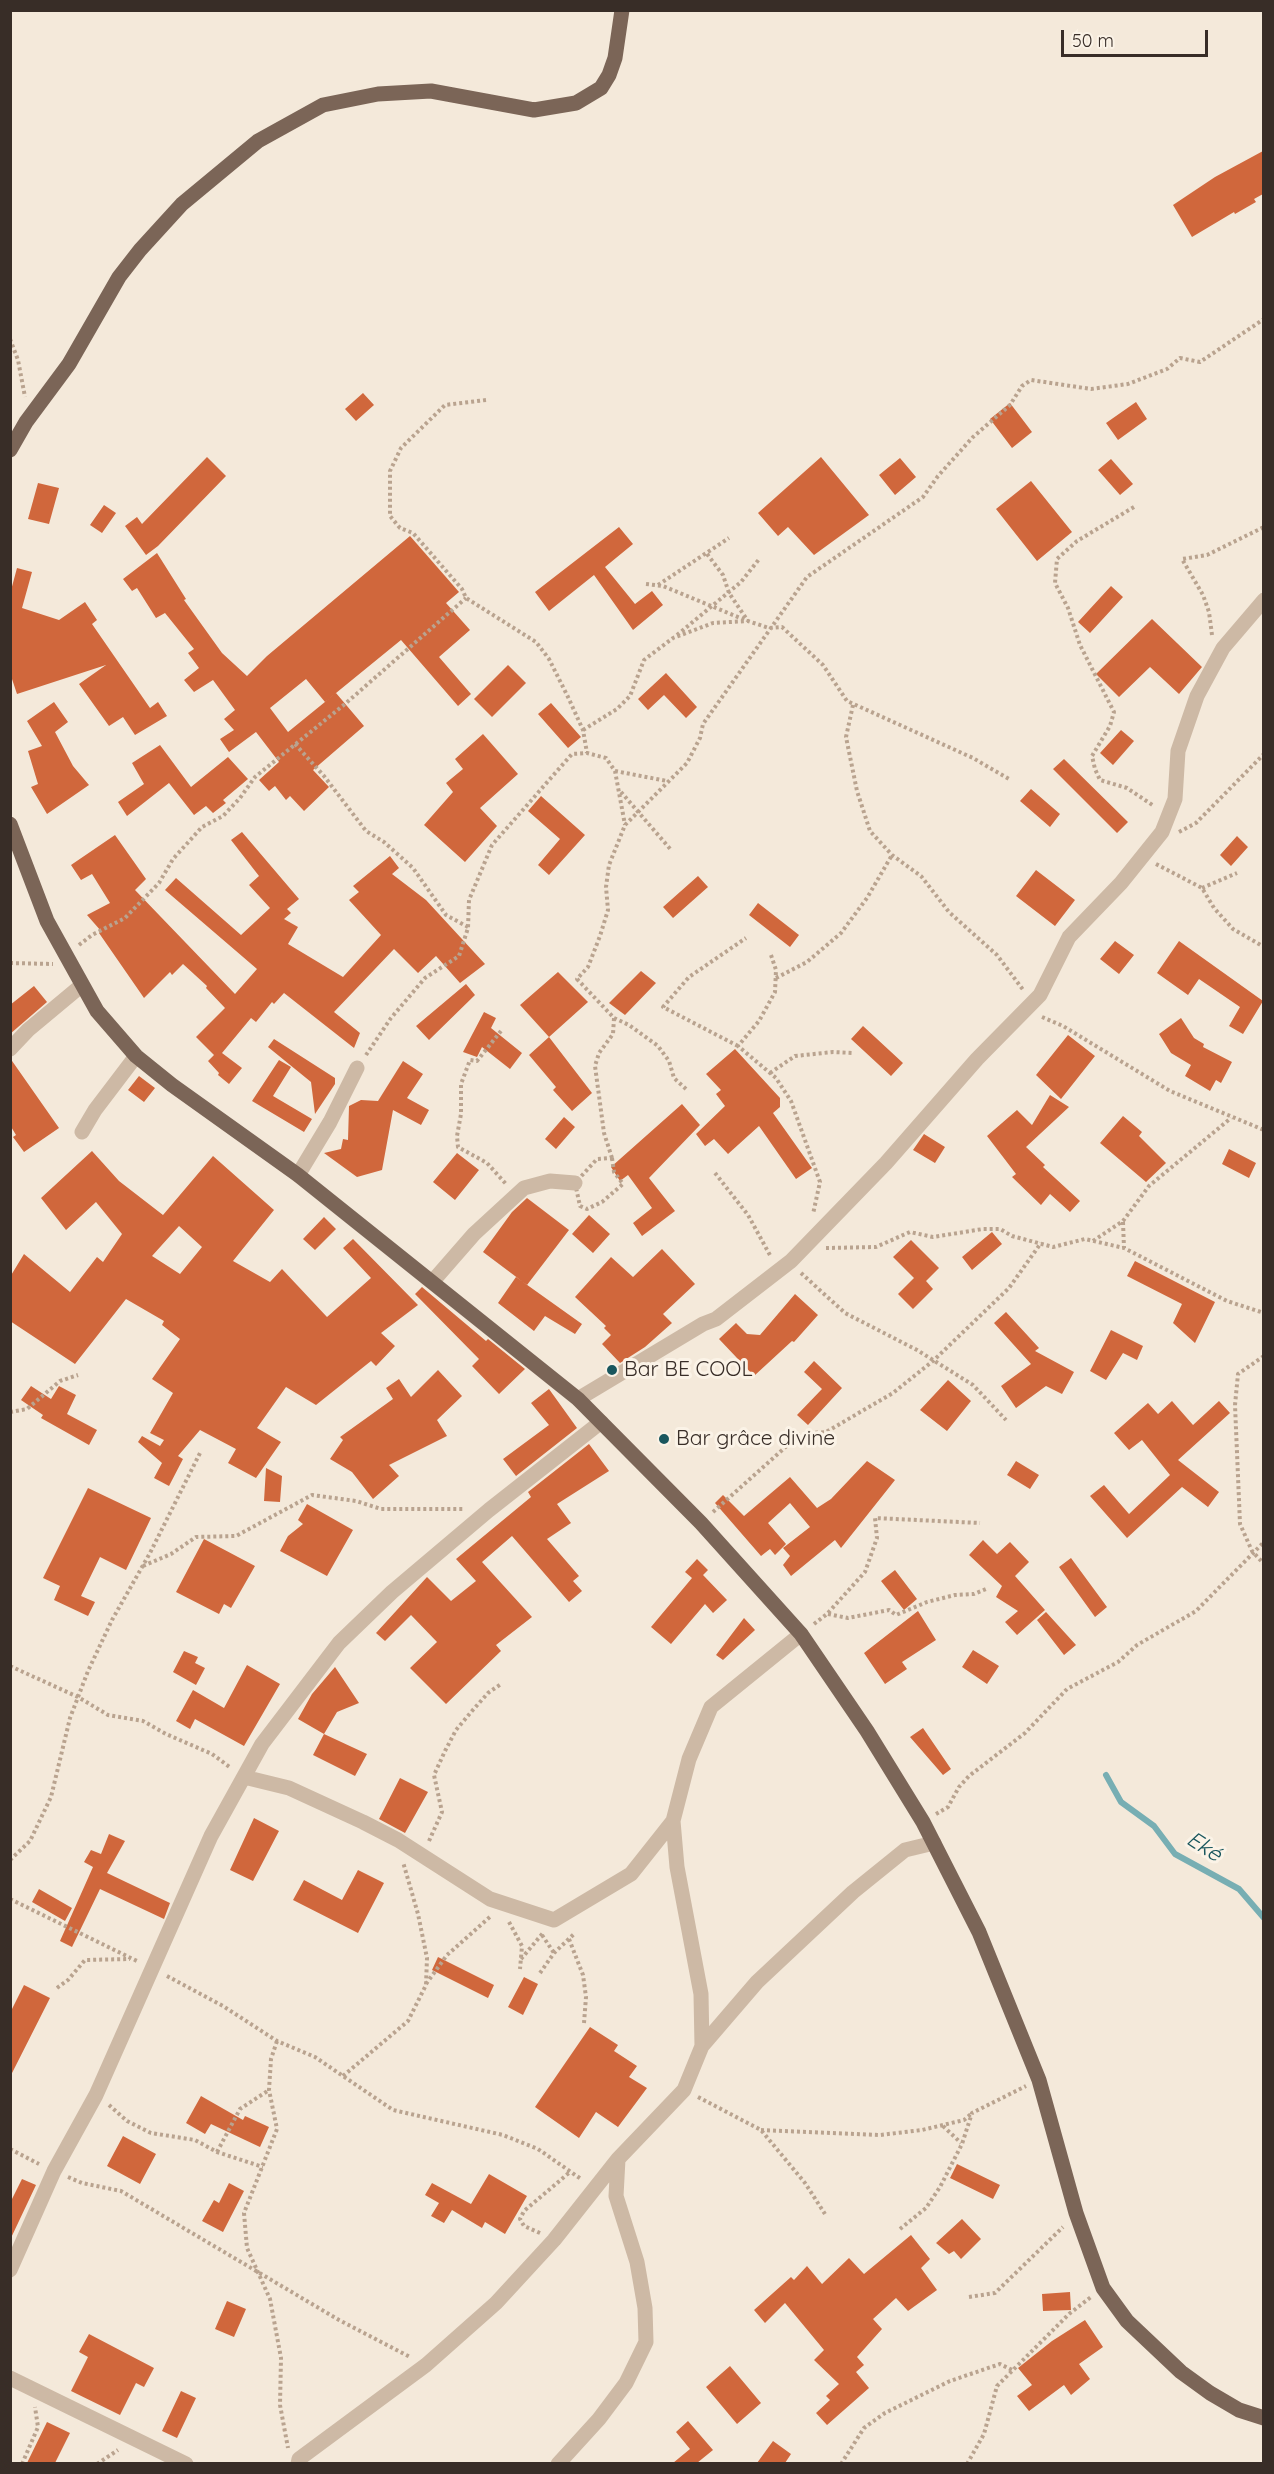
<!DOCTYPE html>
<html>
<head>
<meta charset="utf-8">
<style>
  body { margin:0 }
  #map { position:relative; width:1274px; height:2474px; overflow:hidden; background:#f4e9da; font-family:Quicksand,sans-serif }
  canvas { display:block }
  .frame { position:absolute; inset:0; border:12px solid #382d27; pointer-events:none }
  .scale { position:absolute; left:1061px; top:30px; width:147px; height:27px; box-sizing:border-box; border:3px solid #382d27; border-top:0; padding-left:8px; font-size:18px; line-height:21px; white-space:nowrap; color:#382d27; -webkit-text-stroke:4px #fbf3e7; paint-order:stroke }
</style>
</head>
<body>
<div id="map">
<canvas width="1274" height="2474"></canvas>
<div class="frame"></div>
<div class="scale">50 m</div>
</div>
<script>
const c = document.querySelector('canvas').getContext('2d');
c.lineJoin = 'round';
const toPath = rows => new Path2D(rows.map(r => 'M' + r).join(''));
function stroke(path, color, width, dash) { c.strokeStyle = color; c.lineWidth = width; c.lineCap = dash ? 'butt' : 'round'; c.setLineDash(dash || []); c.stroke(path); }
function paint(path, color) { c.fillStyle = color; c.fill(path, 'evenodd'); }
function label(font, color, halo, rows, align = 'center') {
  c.font = font + ' Quicksand,sans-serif'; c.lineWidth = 6; c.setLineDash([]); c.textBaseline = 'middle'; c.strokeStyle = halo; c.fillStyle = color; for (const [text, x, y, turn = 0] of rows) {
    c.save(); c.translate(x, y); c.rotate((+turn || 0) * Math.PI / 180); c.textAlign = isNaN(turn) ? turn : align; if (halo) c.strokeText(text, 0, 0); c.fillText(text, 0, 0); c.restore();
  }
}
stroke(toPath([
  [1106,1775,1121,1802,1154,1826,1175,1854,1239,1889,1264,1918]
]), '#77aeb3', 6);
paint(toPath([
  [1263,151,1263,194,1254,199,1256,202,1235,214,1234,212,1192,237,1173,205,1215,177],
  [363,393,374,405,356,421,345,409],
  [1136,402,1147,419,1118,440,1106,423],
  [1010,403,1032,432,1012,448,990,419],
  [207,457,226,476,158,546,146,555,125,526,137,517,142,524],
  [821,457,869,515,814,555,788,527,778,536,758,513],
  [900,458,916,477,895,495,879,475],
  [1111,459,1133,484,1120,495,1098,470],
  [1031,481,1072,532,1037,561,996,509],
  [38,483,59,488,49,524,28,519],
  [104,505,116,513,102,533,90,525],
  [619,527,633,544,605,567,635,604,652,591,663,605,633,630,594,575,549,611,535,592],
  [410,536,459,592,446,603,470,630,439,657,471,694,458,706,401,640,325,702,306,679,270,708,288,732,336,693,364,726,313,770,329,787,304,811,290,796,286,800,275,786,269,791,259,780,279,762,256,732,229,752,220,739,234,730,224,719,235,710,213,680,194,692,184,680,199,668,188,653,194,649,165,613,156,618,137,588,132,591,123,579,157,553,186,599,184,600,222,653,247,676,267,656],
  [17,568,32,572,22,608,59,620,85,602,97,620,92,624,150,708,158,702,167,716,135,735,123,717,109,726,79,684,106,665,17,694,10,673,10,594],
  [1111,586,1123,597,1090,633,1078,622],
  [1152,619,1202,667,1179,694,1150,667,1119,697,1096,674],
  [508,665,526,683,492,717,474,699],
  [666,673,697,707,686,718,664,695,648,710,638,699],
  [54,702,68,722,55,732,73,766,89,785,47,814,31,787,38,784,28,751,42,746,27,721],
  [551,703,581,737,568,748,538,714],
  [1121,730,1134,741,1113,765,1100,753],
  [483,734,518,774,480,808,497,826,465,862,424,825,453,792,446,783,463,769,455,759],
  [160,745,191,787,228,757,248,779,223,800,226,803,213,813,206,806,194,815,169,783,127,816,118,802,144,784,132,763],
  [1064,759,1128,822,1117,833,1053,769],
  [1031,789,1060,814,1050,827,1020,801],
  [541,796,585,835,549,875,538,865,560,839,528,811],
  [242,832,299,899,287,909,291,913,284,919,298,927,288,944,343,977,381,935,349,900,359,892,353,886,390,856,399,868,392,874,426,900,485,964,460,983,436,956,418,973,394,949,334,1012,360,1033,354,1048,284,993,274,1004,272,1002,256,1022,251,1018,222,1053,242,1068,229,1084,218,1075,219,1073,208,1061,214,1055,196,1037,225,1008,206,988,207,986,183,964,172,975,170,972,144,998,99,933,101,931,87,915,110,903,92,874,81,880,71,865,115,835,146,879,135,890,235,994,257,969,165,890,176,878,241,935,270,908,249,885,259,876,231,840],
  [1237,836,1248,847,1231,866,1220,855],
  [1036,870,1075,900,1055,926,1016,896],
  [698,876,708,887,673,918,663,907],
  [758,903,799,935,790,947,749,915],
  [1115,941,1134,955,1119,974,1100,959],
  [1179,941,1263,1001,1243,1034,1229,1026,1240,1007,1199,979,1188,995,1157,973],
  [641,971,656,983,625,1015,609,1003],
  [558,972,588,1002,549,1037,520,1005],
  [466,984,475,995,429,1040,416,1026],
  [34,986,47,1002,10,1034,10,1005],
  [484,1012,496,1018,491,1028,522,1053,510,1069,482,1047,477,1057,463,1052],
  [1181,1018,1194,1038,1204,1044,1203,1047,1232,1062,1221,1083,1216,1080,1210,1091,1185,1076,1191,1065,1171,1053,1159,1034],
  [863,1026,903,1063,891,1076,851,1039],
  [1068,1035,1095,1056,1061,1099,1036,1075],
  [549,1037,592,1093,572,1111,553,1090,556,1087,529,1055],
  [274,1039,335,1078,335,1084,315,1114,311,1082,268,1047],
  [735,1049,780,1098,780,1107,773,1113,812,1168,796,1179,759,1126,728,1154,714,1139,705,1146,696,1134,725,1106,716,1094,721,1090,706,1074],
  [10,1058,59,1128,24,1152,13,1137,16,1135,10,1125],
  [279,1060,291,1067,273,1096,312,1119,304,1132,252,1101],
  [403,1061,423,1074,407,1098,429,1110,421,1125,393,1110,382,1170,357,1177,324,1153,341,1149,343,1139,348,1140,349,1106,361,1100,378,1101],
  [139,1076,155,1088,144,1102,128,1090],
  [1050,1095,1069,1107,1026,1147,1045,1165,1043,1167,1080,1201,1070,1212,1050,1194,1041,1205,1012,1177,1016,1174,987,1136,1017,1110,1032,1125],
  [682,1104,700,1125,649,1178,675,1211,642,1236,633,1223,652,1208,628,1175,620,1181,611,1167],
  [1123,1116,1142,1132,1139,1136,1166,1163,1146,1182,1100,1143],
  [564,1117,575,1127,556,1149,545,1139],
  [924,1134,945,1147,935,1163,913,1150],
  [1229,1149,1256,1163,1249,1178,1222,1164],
  [92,1151,119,1181,163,1215,213,1156,274,1210,233,1261,270,1282,282,1269,327,1317,371,1278,343,1248,353,1239,418,1305,381,1333,395,1346,376,1366,371,1361,316,1405,286,1387,257,1428,281,1442,256,1478,228,1463,236,1449,200,1430,178,1456,183,1459,169,1486,154,1478,162,1463,138,1442,142,1436,160,1446,164,1440,150,1433,173,1393,152,1379,180,1339,162,1325,164,1321,126,1299,75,1364,10,1321,10,1277,24,1254,70,1292,97,1257,103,1262,122,1234,96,1202,66,1230,41,1198],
  [179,1226,202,1247,180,1274,152,1256],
  [457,1153,479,1170,455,1200,433,1182],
  [527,1198,569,1230,527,1285,483,1252,512,1212],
  [589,1215,610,1234,593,1253,572,1234],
  [324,1217,336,1229,315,1250,303,1239],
  [992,1232,1002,1244,972,1270,962,1257],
  [911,1240,939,1268,926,1281,933,1289,913,1309,898,1294,914,1278,893,1257],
  [662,1249,695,1284,663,1314,672,1323,645,1347,620,1363,602,1344,611,1335,604,1328,606,1326,575,1297,611,1257,633,1277],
  [1135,1261,1215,1302,1195,1343,1173,1323,1182,1304,1127,1276],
  [516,1277,582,1324,575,1334,545,1316,534,1331,498,1303],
  [422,1287,486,1341,488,1339,525,1369,499,1394,472,1366,479,1359,415,1294],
  [795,1294,818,1315,794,1342,792,1341,754,1376,719,1339,736,1323,747,1334,760,1335],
  [1006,1312,1039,1348,1035,1351,1074,1372,1062,1394,1046,1386,1016,1408,1001,1386,1031,1364,994,1323],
  [1111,1330,1143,1346,1137,1360,1123,1353,1106,1380,1090,1371],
  [814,1361,842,1388,808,1425,797,1415,822,1389,804,1372],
  [438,1370,462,1396,437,1420,447,1436,389,1465,399,1476,373,1499,352,1472,330,1459,343,1440,340,1437,393,1399,386,1388,399,1379,411,1397],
  [948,1380,971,1401,947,1431,920,1410],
  [31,1386,51,1399,59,1386,76,1395,67,1414,97,1430,89,1445,41,1418,43,1415,21,1400],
  [549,1389,577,1428,516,1476,503,1459,549,1425,531,1403],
  [1172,1401,1193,1425,1219,1401,1230,1413,1178,1460,1219,1492,1208,1507,1182,1487,1127,1538,1090,1496,1104,1485,1129,1514,1170,1475,1142,1440,1129,1450,1114,1433,1148,1403,1158,1414],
  [589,1444,609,1471,557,1504,571,1523,547,1539,579,1576,573,1581,582,1591,569,1602,512,1536,482,1562,532,1617,496,1645,501,1651,446,1704,410,1668,437,1642,411,1615,385,1641,376,1633,427,1577,451,1601,476,1581,456,1559,531,1497,528,1492],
  [867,1461,895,1480,841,1548,835,1540,791,1576,783,1565,790,1556,783,1548,810,1527,790,1503,768,1523,786,1544,775,1555,770,1549,761,1556,715,1503,723,1495,744,1516,790,1477,817,1508,831,1499],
  [1016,1461,1039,1475,1030,1489,1007,1475],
  [266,1468,282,1476,280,1502,264,1501],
  [88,1488,151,1518,126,1570,100,1557,81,1596,95,1602,88,1616,54,1600,60,1586,43,1578],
  [307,1504,353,1530,327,1576,280,1551,288,1536,303,1524,298,1520],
  [204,1539,255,1566,231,1608,224,1604,219,1614,176,1592],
  [983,1540,997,1554,1010,1542,1029,1562,1015,1576,1045,1610,1017,1635,1005,1622,1018,1611,996,1597,1002,1586,969,1555],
  [1071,1558,1107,1607,1095,1617,1059,1567],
  [697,1559,708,1570,703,1575,727,1600,713,1613,705,1604,671,1644,651,1627,692,1578,685,1572],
  [895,1570,917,1599,904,1610,881,1581],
  [918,1611,936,1640,902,1662,907,1669,885,1684,864,1653],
  [1046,1612,1076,1645,1064,1655,1037,1620],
  [744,1618,755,1630,723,1660,716,1655],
  [973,1650,999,1666,987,1684,962,1667],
  [184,1651,198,1657,195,1663,205,1668,196,1685,173,1672],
  [247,1665,280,1684,244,1746,195,1719,190,1729,176,1721,193,1690,224,1708],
  [335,1667,359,1703,337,1712,324,1734,298,1719,312,1694],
  [923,1728,951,1769,943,1775,910,1737],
  [324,1734,367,1754,355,1776,313,1755],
  [400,1778,428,1792,405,1833,379,1819],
  [254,1818,279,1831,253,1881,230,1870],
  [109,1834,125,1841,107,1873,170,1903,164,1919,100,1889,72,1947,60,1941,93,1867,84,1862,91,1850,101,1854],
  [358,1870,384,1883,358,1933,293,1900,304,1880,342,1900],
  [39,1889,72,1908,65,1921,32,1902],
  [438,1957,494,1985,488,1998,432,1970],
  [524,1977,538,1984,523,2015,508,2007],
  [24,1985,50,1998,10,2077,10,2013],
  [590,2027,618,2045,614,2051,637,2066,629,2077,647,2088,618,2127,596,2112,579,2138,535,2107],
  [201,2096,243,2120,245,2116,269,2127,260,2147,211,2124,205,2134,186,2123],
  [123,2136,156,2154,140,2184,107,2166],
  [957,2164,1000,2185,993,2199,950,2178],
  [489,2174,527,2196,505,2234,485,2222,482,2228,452,2210,444,2223,431,2216,439,2203,425,2195,432,2183,471,2204],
  [22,2179,36,2185,10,2240,10,2203],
  [229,2183,244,2191,223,2232,202,2221,214,2200,219,2203],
  [962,2219,981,2239,961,2259,954,2251,949,2254,936,2243],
  [911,2235,930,2259,921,2268,937,2290,908,2311,896,2298,873,2319,882,2329,857,2357,864,2365,856,2372,869,2388,827,2425,816,2413,830,2400,826,2396,839,2384,814,2360,824,2350,785,2303,765,2323,754,2310,791,2277,794,2280,807,2266,822,2284,849,2258,864,2274],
  [1070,2292,1071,2310,1043,2311,1042,2294],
  [227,2301,246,2309,234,2337,215,2329],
  [1085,2320,1103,2347,1079,2364,1090,2379,1071,2395,1064,2385,1029,2411,1017,2396,1032,2385,1018,2368,1052,2341],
  [89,2334,154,2368,144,2387,136,2383,120,2415,71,2391,88,2357,79,2352],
  [730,2366,761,2403,737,2424,706,2387],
  [181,2391,196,2398,177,2438,162,2431],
  [688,2421,713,2450,697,2463,673,2463,690,2449,676,2432],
  [47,2422,70,2433,55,2463,27,2463],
  [773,2441,791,2454,785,2463,757,2463]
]), '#d0673c');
stroke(toPath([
  [10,339,18,360,25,397],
  [486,400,445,405,401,448,390,471,390,516,400,528,413,533,462,589,466,598,536,642,549,659,568,697,583,730,587,753],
  [1134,507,1077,541,1057,559,1055,583,1068,608,1080,645,1114,712,1110,726,1092,756,1095,769,1100,780,1127,788,1154,806],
  [707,554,723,575,729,593,748,621],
  [646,584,663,586,745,620],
  [658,585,729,538],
  [677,635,741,582,760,558],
  [1212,635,1209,612,1203,595,1182,559,1207,555,1264,527],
  [853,705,846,737,857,791,870,831,892,855,921,876,949,912,997,955,1024,991],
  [583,730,617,709,630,696,644,660,673,638,713,623,748,621,769,628,782,627,823,665,847,701,973,758,1009,779],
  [295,744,324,776,366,831,384,842,413,868,446,915,468,927],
  [615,771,667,781],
  [621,792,672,851],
  [1179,832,1196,823,1264,754],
  [1156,864,1202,888,1214,908,1233,929,1264,947],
  [1202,888,1237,873],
  [79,945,92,935,125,918,159,883,173,859,202,827,223,816,240,798,255,777,345,704,466,598],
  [771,955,776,970,775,992,759,1021,738,1046,776,1078,791,1101,820,1182,813,1214],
  [10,963,53,964],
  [776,978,807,962,841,933,867,898,892,855],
  [1042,1017,1063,1026,1170,1091,1264,1130],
  [614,1018,629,1025,658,1046,669,1061,674,1078,687,1090],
  [501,1031,477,1061,470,1060,461,1084,461,1114,457,1136,458,1147,487,1163,506,1184],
  [738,1046,663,1007,689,977,746,938],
  [366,1055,391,1018,425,978,459,956,468,928,469,900,492,845,572,754,587,753,606,758,615,771,625,825],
  [770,1073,795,1056,833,1052,853,1053],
  [612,1158,604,1133,595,1066,599,1053,613,1034,614,1018,577,979,588,967,600,936,608,910,606,887,609,865,625,825,687,763,700,738,703,724,807,577,923,497,938,476,973,437,1010,405,1022,386,1031,380,1091,389,1128,384,1167,369,1180,358,1200,362,1264,319],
  [612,1158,614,1172,623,1184,602,1202,587,1209,580,1206,575,1183,597,1159,612,1158],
  [715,1173,748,1215,771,1257],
  [1123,1222,1124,1248],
  [1093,1241,1123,1221,1149,1186,1231,1118],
  [826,1248,876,1247,910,1232,933,1237,983,1229,1000,1229,1012,1236,1053,1247,1085,1239,1124,1248,1227,1301,1264,1313],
  [801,1273,845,1313,917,1350,973,1385,1006,1420],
  [1264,1356,1238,1374,1235,1405,1240,1524,1252,1551,1264,1564],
  [10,1412,27,1409,60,1381,78,1375],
  [713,1512,800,1434,826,1432,893,1393,933,1361,1009,1288,1041,1243],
  [143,1566,171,1554,196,1537,236,1536,312,1495,356,1501,381,1509,463,1509],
  [828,1614,848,1618,889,1610,896,1615,927,1602,955,1595,974,1594,986,1589],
  [814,1624,827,1614,865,1572,877,1538,875,1518,980,1523],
  [10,1666,78,1697,108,1715,143,1721,166,1734,212,1754,231,1768],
  [936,1814,948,1807,959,1787,969,1776,1025,1733,1067,1689,1118,1662,1137,1645,1196,1611,1264,1542],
  [429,1841,442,1812,434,1775,445,1751,456,1730,472,1711,488,1693,501,1684],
  [10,1860,30,1841,51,1797,70,1718,88,1671,112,1620,150,1553,201,1451],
  [10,1899,139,1962],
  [509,1922,522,1946,520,1969],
  [542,1935,554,1953],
  [569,1939,583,1975,586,1997,584,2023],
  [521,1959,543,1933],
  [540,1973,554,1953,574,1934],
  [167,1976,223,2006,277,2041,315,2057,393,2110,503,2135,538,2149,581,2179],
  [426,1984,447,1955,491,1916],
  [57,1988,68,1980,85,1960,130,1959],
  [277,2041,271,2059,269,2090,277,2129,244,2213,247,2248,270,2299,281,2358,280,2405,288,2448],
  [343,2076,408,2021,426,1985,427,1958,418,1914,403,1862],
  [698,2097,761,2130,805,2183,825,2214],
  [109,2105,127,2121,151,2133,195,2140,217,2152,263,2167],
  [943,2126,961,2143],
  [761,2130,880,2135,922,2130,964,2120,972,2113],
  [10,2149,39,2164],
  [217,2152,240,2109,269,2090],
  [68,2177,82,2183,121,2191,339,2320,410,2357],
  [900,2229,926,2208,940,2187,962,2144,972,2113,1026,2086],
  [540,2233,524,2226,520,2219,524,2211,570,2172],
  [969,2297,995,2293,1063,2227],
  [22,2464,38,2427,35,2407],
  [97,2464,118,2450],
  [841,2464,864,2428,885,2413,950,2381,1000,2364,1012,2370],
  [967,2464,984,2434,997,2386,1069,2314,1091,2297]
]), '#b9a38f', 4, [3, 3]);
stroke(toPath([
  [10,1049,28,1030,82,985],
  [82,1132,95,1110,136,1056],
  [298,1175,330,1122,357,1068],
  [433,1281,474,1234,524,1188,550,1181,575,1183],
  [578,1399,703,1324,716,1319,791,1261,886,1163,977,1059,1040,995,1069,937,1121,883,1162,832,1175,799,1178,751,1197,696,1223,648,1264,600],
  [244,1777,289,1788,363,1822,398,1840,490,1899,554,1920,631,1874,673,1821],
  [702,2046,701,1994,677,1867,673,1821,689,1759,711,1707,801,1634],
  [10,2270,54,2171,96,2095,211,1836,262,1744,339,1643,392,1592,489,1510,601,1422],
  [10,2378,186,2464],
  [298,2464,299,2459,426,2365,496,2303,554,2240,618,2159,684,2090,702,2046,757,1982,853,1892,905,1850,934,1843],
  [558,2464,599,2419,626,2383,646,2342,645,2308,637,2262,616,2196,618,2159]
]), '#cdb9a5', 15);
stroke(toPath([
  [10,450,26,422,69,364,119,277,140,250,182,204,258,141,323,105,378,94,431,91,534,110,576,103,601,88,609,75,615,58,622,10],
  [10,824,47,921,97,1011,136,1056,172,1085,298,1175,578,1399,701,1523,801,1634,867,1731,923,1822,979,1932,1039,2080,1076,2213,1103,2288,1127,2321,1181,2372,1210,2393,1239,2410,1264,2418]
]), '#7b6557', 15);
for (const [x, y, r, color] of [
  [612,1370,6,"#19565d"],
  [664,1439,6,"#19565d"]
]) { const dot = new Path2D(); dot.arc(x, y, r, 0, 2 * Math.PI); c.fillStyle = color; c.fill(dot); stroke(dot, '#fbf3e7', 2); }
label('21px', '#382d27', '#fbf3e7', [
  ["Bar BE COOL",624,1370],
  ["Bar grâce divine",676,1439]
], 'left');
label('italic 22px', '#19565d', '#fbf3e7', [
  ["Eké",1204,1847,33]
]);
</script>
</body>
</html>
